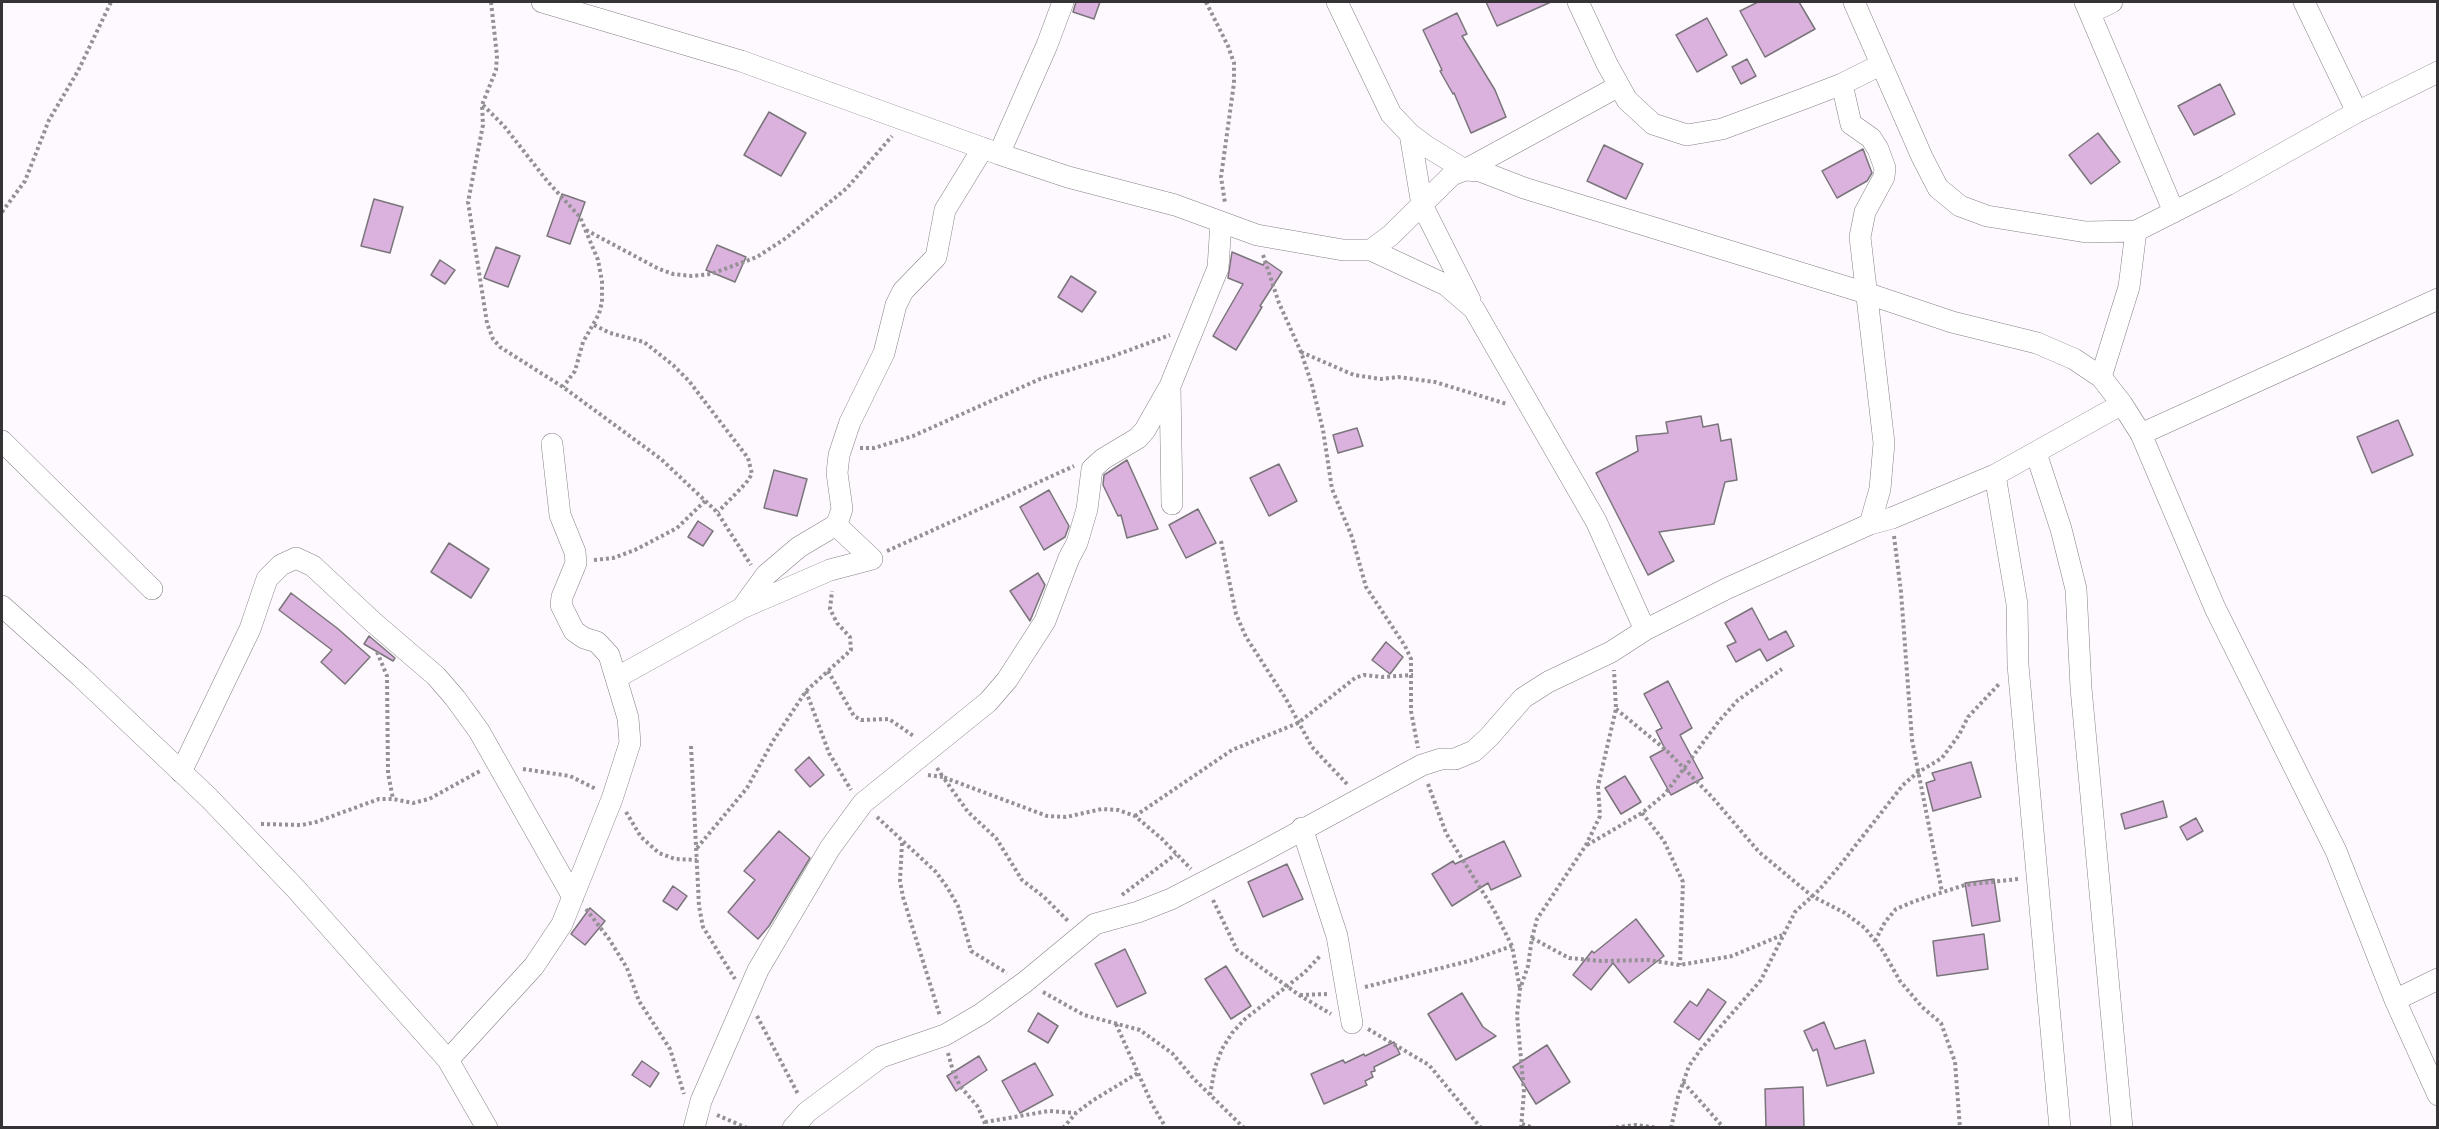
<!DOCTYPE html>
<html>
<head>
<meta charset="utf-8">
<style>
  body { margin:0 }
  #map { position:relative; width:2439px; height:1129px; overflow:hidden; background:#fef9ff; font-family:Quicksand,sans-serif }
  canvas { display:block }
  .frame { position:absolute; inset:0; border:3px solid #353335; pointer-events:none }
</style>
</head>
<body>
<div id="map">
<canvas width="2439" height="1129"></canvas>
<div class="frame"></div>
</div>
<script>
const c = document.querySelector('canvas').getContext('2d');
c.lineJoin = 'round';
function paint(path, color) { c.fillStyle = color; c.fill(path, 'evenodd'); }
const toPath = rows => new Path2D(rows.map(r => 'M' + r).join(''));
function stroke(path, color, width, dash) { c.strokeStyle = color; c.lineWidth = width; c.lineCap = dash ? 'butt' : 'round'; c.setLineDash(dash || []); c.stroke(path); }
const building = toPath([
  [1076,2,1100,2,1094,19,1073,12,1076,2],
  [1486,2,1551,2,1497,26,1486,2],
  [1758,2,1799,2,1815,29,1765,57,1740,11,1758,2],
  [1457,13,1467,34,1462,36,1495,90,1506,117,1471,133,1454,93,1453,94,1440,71,1442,70,1423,30,1457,13],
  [1707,18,1727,55,1697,72,1676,35,1707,18],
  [1747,59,1756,76,1741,84,1732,67,1747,59],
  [2220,84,2235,114,2194,135,2178,106,2220,84],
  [769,112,806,133,781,176,744,155,769,112],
  [2098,133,2120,162,2091,184,2069,155,2098,133],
  [1604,145,1643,164,1626,199,1587,181,1604,145],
  [1863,149,1872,173,1867,181,1837,198,1822,171,1863,149],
  [562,194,585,202,570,244,547,236,562,194],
  [374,199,403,207,390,253,361,246,374,199],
  [717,245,746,257,735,282,706,270,717,245],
  [496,247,520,256,508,287,484,278,496,247],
  [1232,252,1263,265,1266,261,1282,272,1260,306,1262,307,1236,350,1213,336,1243,284,1228,278,1232,252],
  [440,260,455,270,445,284,431,275,440,260],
  [1071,276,1096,292,1082,312,1058,297,1071,276],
  [1701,416,1703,427,1718,424,1721,441,1731,439,1737,480,1725,482,1714,524,1659,532,1674,561,1648,575,1596,473,1638,451,1636,436,1668,433,1666,422,1701,416],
  [2398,420,2413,455,2372,473,2357,437,2398,420],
  [1357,428,1363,446,1338,453,1333,435,1357,428],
  [1127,460,1158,529,1127,538,1121,515,1118,516,1103,485,1104,475,1127,460],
  [1279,464,1297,501,1269,516,1250,478,1279,464],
  [774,470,807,479,797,516,764,508,774,470],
  [1049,490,1069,526,1065,537,1044,550,1020,507,1049,490],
  [1198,509,1216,543,1186,558,1169,525,1198,509],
  [698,521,713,531,703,546,688,537,698,521],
  [449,543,489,569,471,598,431,572,449,543],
  [1038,573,1045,585,1030,621,1010,591,1038,573],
  [291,593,337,628,370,657,345,684,321,662,332,650,279,610,291,593],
  [1752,608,1769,640,1786,631,1794,646,1767,661,1760,649,1736,662,1727,646,1736,642,1725,623,1752,608],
  [369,636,395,658,393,661,364,644,369,636],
  [1386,642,1403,657,1390,674,1372,660,1386,642],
  [1668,681,1692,728,1680,735,1703,778,1671,795,1650,757,1665,749,1656,731,1662,728,1644,694,1668,681],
  [809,757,824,775,810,787,795,770,809,757],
  [1971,762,1981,797,1933,811,1926,783,1935,780,1932,773,1971,762],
  [1625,776,1641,802,1621,814,1605,788,1625,776],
  [2163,801,2167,817,2125,829,2121,814,2163,801],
  [2196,818,2203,831,2187,840,2180,827,2196,818],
  [779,831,810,858,769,926,758,939,728,912,755,880,744,871,779,831],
  [1504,841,1521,876,1491,890,1488,883,1452,906,1432,874,1453,861,1455,864,1504,841],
  [1287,864,1303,899,1263,917,1248,882,1287,864],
  [1994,879,2000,921,1972,926,1965,883,1994,879],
  [673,886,687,896,677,910,663,901,673,886],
  [590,908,605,921,585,945,571,934,590,908],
  [1636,919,1664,956,1629,983,1613,963,1591,990,1573,975,1592,951,1594,953,1636,919],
  [1984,934,1988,969,1937,976,1933,941,1984,934],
  [1125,949,1146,993,1117,1007,1095,964,1125,949],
  [1226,966,1251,1006,1231,1019,1205,979,1226,966],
  [1708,989,1726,1002,1699,1040,1674,1022,1690,1001,1697,1006,1708,989],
  [1462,993,1483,1027,1496,1036,1456,1060,1428,1014,1462,993],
  [1038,1013,1058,1026,1048,1043,1028,1031,1038,1013],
  [1824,1022,1835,1049,1865,1040,1874,1073,1827,1086,1817,1049,1813,1051,1804,1031,1824,1022],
  [1394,1042,1400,1054,1374,1067,1375,1071,1371,1072,1373,1077,1365,1081,1367,1085,1324,1104,1311,1074,1343,1060,1345,1063,1364,1054,1365,1056,1394,1042],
  [1547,1045,1570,1082,1536,1104,1513,1067,1547,1045],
  [979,1056,987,1070,956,1091,947,1076,979,1056],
  [642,1061,659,1073,650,1087,632,1075,642,1061],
  [1035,1063,1053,1095,1020,1113,1002,1081,1035,1063],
  [1803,1087,1804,1127,1766,1128,1765,1089,1803,1087]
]);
paint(building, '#dab2dd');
stroke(building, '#7a757a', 1.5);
const minor = toPath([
  [542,2,741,61,999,154,1068,177,1175,205,1257,235,1343,250,1371,250,1391,235,1452,175,1465,170,1480,171,1524,188,1866,293,1952,322,2037,343,2074,359,2101,377,2122,404,2141,434,2215,608,2336,851,2395,1000,2438,1095],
  [1337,2,1391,114,1410,134,1426,146,1465,170,1619,86],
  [1578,2,1607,64,1627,100,1653,124,1687,135,1722,129,1803,99,1842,84,1880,65],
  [1854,2,1922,157,1938,188,1960,206,1987,216,2086,232,2136,231,2227,185,2357,112,2438,72],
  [2085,2,2174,212],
  [2304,2,2357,112],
  [2090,13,2112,2],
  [1842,84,1851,124,1871,138,1878,149,1885,168,1884,177,1865,212,1860,237,1884,443,1880,489,1870,524],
  [1410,134,1422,205,1470,300],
  [999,154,1047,45,1063,2],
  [1371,250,1446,285,1474,309,1596,521,1645,630],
  [2101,377,2129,287,2136,231],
  [2141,434,2438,299],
  [2,441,152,589],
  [2036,453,2061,529,2076,589,2081,688,2122,1128],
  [1995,475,2017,604,2018,665,2060,1128],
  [1172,504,1170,386,1218,268,1221,222],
  [836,525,872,559],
  [2,606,80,676,209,798,296,889,448,1060,487,1128],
  [742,608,766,575,799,547,836,525,839,518,842,509,837,473,839,455,850,422,884,353,896,305,903,291,936,257,945,210,983,148],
  [616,678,742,608,830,570,872,559],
  [181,772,250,629,267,579,281,565,296,558,313,566,373,622,436,676,455,698,479,731,573,897],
  [1302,828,1337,936,1352,1023],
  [2395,1000,2438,979],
  [448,1060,534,966,562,924,612,799,630,743,628,718,609,655,597,642,584,638,574,631,561,605,562,597,576,563,575,552,560,515,552,444],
  [694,1128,701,1101,758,970,830,848,863,803,988,702,1007,680,1045,621,1069,558,1077,543,1087,509,1092,469,1103,459,1138,438,1145,430,1170,386],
  [793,1128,807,1112,881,1057,945,1035,981,1014,1025,982,1095,924,1138,912,1171,899,1258,854,1422,765,1441,759,1455,759,1474,751,1489,737,1523,698,1548,682,1611,652,1645,630,1728,588,1870,524,1892,518,1995,475,2122,404]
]);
stroke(minor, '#858085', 22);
stroke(toPath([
  [491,2,497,56,496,70,482,105,483,125,468,202,487,323,493,339,500,347,563,387,661,459,717,512,751,565],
  [1206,2,1228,46,1234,63,1234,83,1221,177,1225,203],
  [483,105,504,126,548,182,580,217,598,260,602,281,602,302,599,314,583,342,575,371,563,387],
  [2,212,25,181,49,120,78,71,111,2],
  [586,230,659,269,673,274,692,276,711,274,757,257,786,238,847,188,892,136],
  [1263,255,1279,303,1301,352,1312,385,1323,430,1332,489,1352,537,1366,587,1405,646,1411,659,1411,711,1418,748],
  [594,325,610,333,644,342,673,365,689,381,748,458,752,474,746,483,718,512],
  [1301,352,1354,375,1381,379,1398,377,1435,382,1507,404],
  [860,448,874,448,913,436,1040,379,1108,358,1170,335],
  [1894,536,1901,592,1912,740,1942,892],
  [1221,541,1236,614,1246,637,1286,699,1312,747,1347,784],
  [887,551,1074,466],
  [594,560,613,558,635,550,677,528,705,501],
  [377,652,387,676,388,773,393,799],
  [828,671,854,716,861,720,889,719,915,737],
  [806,691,829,753,851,790],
  [1616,709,1666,750,1712,797,1759,852,1812,896,1845,913,1865,928,1883,951,1900,981,1922,1007,1941,1023,1955,1062,1960,1128],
  [691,746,699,906,703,927,735,979],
  [937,768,943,777,1047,816,1066,817,1102,809,1118,810,1135,816,1162,839,1191,869],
  [523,769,570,776,596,789],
  [928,775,943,777,968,812,996,838,1022,880,1044,897,1068,921],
  [1428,784,1446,833,1494,910,1512,946,1520,989],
  [626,812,641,837,659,853,675,859,697,860],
  [1642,813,1664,841,1683,882,1680,965],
  [1135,816,1232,750,1298,723,1355,678,1364,675,1382,677,1413,675],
  [877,817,936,872,947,887,958,906,971,951,1007,973],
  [261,824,302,825,316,822,379,799,393,799,413,803,429,799,480,771],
  [902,843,900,881,903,897,940,1016],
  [1587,845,1642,813,1665,794,1719,721,1738,700,1782,669],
  [697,848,747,788,773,741,806,691,851,650,850,637,837,623,830,609,832,591],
  [1122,895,1176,854],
  [1213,900,1237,950,1299,995,1331,1014],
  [586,909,609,939,627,968,639,1001,670,1049,684,1094],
  [1532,938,1569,958,1601,961,1648,960,1680,965,1732,956,1782,935],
  [1875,941,1885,922,1896,909,1915,901,1965,885,2018,879],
  [1365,987,1469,961,1512,946],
  [1043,992,1084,1015,1140,1030,1172,1053,1193,1078,1244,1128],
  [1300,995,1328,994],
  [757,1016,798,1094],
  [1116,1024,1152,1104,1166,1128],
  [1368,1029,1429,1065,1481,1128],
  [948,1053,953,1071,960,1086,978,1107,987,1128],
  [1683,1082,1724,1128],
  [1210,1095,1215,1067,1222,1049,1232,1033,1245,1019,1304,973,1321,955],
  [717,1115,747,1128],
  [985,1122,1049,1111,1075,1113],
  [1522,1124,1534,1128],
  [1063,1128,1076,1113,1092,1101,1138,1073],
  [1521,1128,1524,1092,1517,1015,1520,989,1528,966,1532,938,1537,919,1586,845,1600,816,1598,786,1616,709,1614,670],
  [1610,1128,1636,1125,1659,1128],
  [1671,1128,1678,1097,1689,1066,1701,1049,1761,980,1795,912,1819,890,1837,869,1903,785,1917,773,1942,758,1959,735,1968,717,2000,683]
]), '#949195', 4, [3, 3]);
stroke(minor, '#fff', 21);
</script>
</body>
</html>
